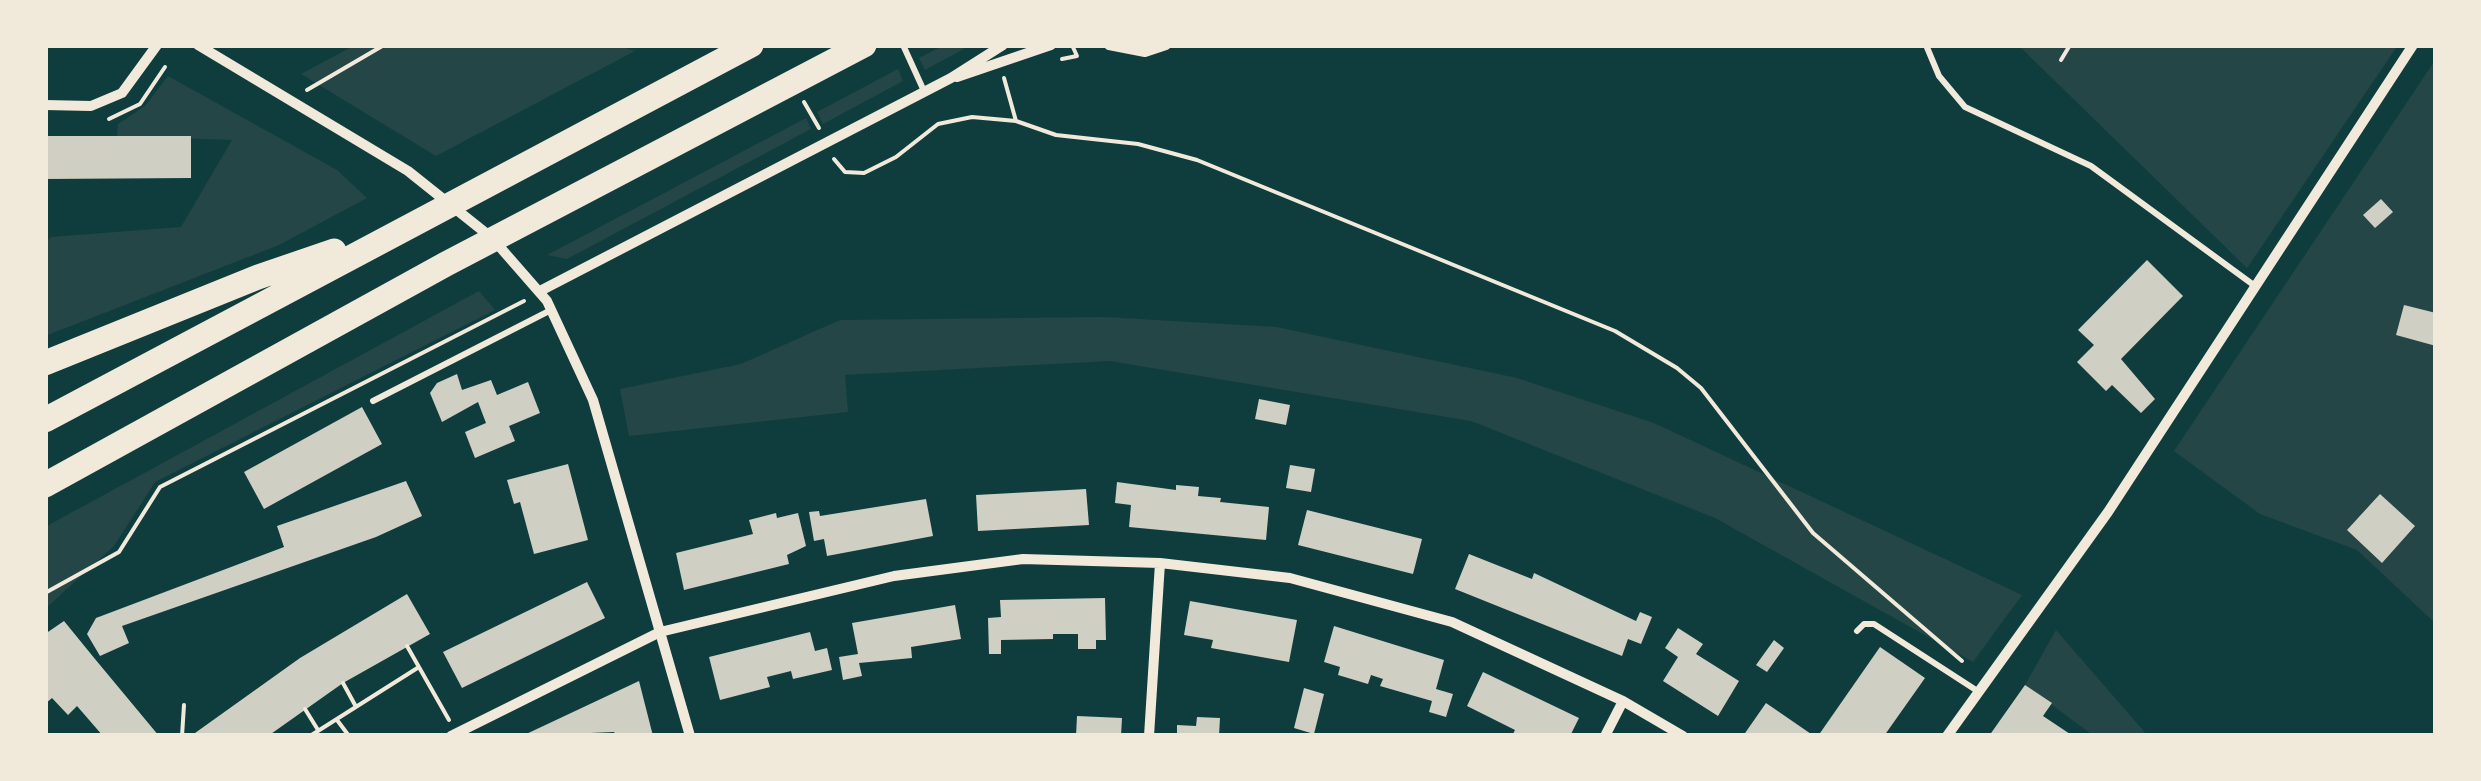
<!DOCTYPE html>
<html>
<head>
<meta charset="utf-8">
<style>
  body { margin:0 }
  #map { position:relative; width:2481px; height:781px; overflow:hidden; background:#0f3d3e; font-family:"PT Sans Narrow",sans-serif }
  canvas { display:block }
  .frame { position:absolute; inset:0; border:48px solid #f1e9da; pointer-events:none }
</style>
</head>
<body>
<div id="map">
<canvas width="2481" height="781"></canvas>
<div class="frame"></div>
</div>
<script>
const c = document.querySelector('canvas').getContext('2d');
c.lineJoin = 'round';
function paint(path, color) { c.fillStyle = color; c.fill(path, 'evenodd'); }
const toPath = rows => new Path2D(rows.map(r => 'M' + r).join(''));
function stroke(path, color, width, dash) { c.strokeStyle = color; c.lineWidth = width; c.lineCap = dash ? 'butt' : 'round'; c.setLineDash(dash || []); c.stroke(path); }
paint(toPath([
  [355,45,615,45,635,51,436,156,301,74],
  [944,45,971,45,925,70,919,58],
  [2018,45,2398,45,2247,268],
  [2436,59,2436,624,2357,550,2260,514,2174,451],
  [898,69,903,81,823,124,817,112],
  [168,76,337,170,367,198,279,245,45,336,45,242,51,237,181,227,232,140,117,136,118,124,145,106],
  [806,118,811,129,567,259,547,255],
  [479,291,495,310,155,482,114,546,45,609,45,527],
  [1104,317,1276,327,1517,378,1654,423,2022,595,1973,662,1715,518,1471,421,1110,361,845,375,848,412,629,436,620,389,741,364,840,320],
  [2056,630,2148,736,2094,736,2025,685]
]), '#244646');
paint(toPath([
  [45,136,191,136,191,178,45,179],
  [2381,199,2393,212,2375,228,2363,215],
  [2147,260,2183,296,2121,359,2155,399,2141,413,2112,385,2106,391,2077,362,2094,345,2078,330],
  [2404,305,2436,313,2436,346,2396,335],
  [457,374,462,390,491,380,497,395,528,382,540,413,509,426,515,441,475,458,465,432,486,423,478,402,442,422,430,393,437,383],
  [1259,399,1290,405,1286,425,1255,419],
  [362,407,382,444,264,509,244,472],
  [568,464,588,540,534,554,520,502,514,504,507,480],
  [1290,465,1315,469,1311,492,1286,488],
  [406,481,422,516,376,537,122,626,129,643,100,656,87,634,96,618,284,547,277,526],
  [1117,482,1176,490,1176,485,1199,487,1198,496,1221,498,1220,502,1269,507,1266,540,1129,527,1131,505,1115,503],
  [1086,489,1089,525,978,531,976,495],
  [2380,494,2415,526,2382,563,2347,530],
  [926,499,933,536,827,556,824,539,814,541,809,512,819,511,820,516],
  [1307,510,1422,539,1413,574,1298,545],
  [776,513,777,518,798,513,806,546,787,555,789,564,684,590,676,553,753,534,749,520],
  [1469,554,1532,579,1534,573,1636,621,1640,612,1652,617,1641,644,1628,639,1622,656,1455,589],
  [587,582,605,618,462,688,443,652],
  [407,594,430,634,343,683,268,736,195,733,300,658],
  [1105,598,1106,640,1096,640,1096,649,1078,649,1078,634,1053,634,1053,639,1001,640,1001,654,989,654,988,618,1001,617,1000,600],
  [1190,601,1297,620,1289,662,1211,648,1213,640,1184,635],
  [955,605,961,639,911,647,912,658,859,663,862,676,843,680,839,657,858,654,852,623],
  [64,621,95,659,159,736,103,736,77,706,68,715,52,698,45,704,45,634],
  [1334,626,1444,660,1436,689,1453,694,1446,717,1429,712,1432,701,1380,686,1383,679,1371,675,1368,684,1338,675,1340,667,1324,662],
  [1678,628,1703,644,1696,654,1739,681,1718,716,1663,681,1678,657,1665,648],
  [810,632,815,651,827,648,832,670,793,679,791,671,767,677,770,687,720,700,709,657],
  [1774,640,1784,648,1767,672,1756,665],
  [1880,647,1925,678,1884,736,1818,736],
  [1483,672,1579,718,1570,736,1512,736,1515,730,1467,706],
  [639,681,653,736,616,736,614,732,522,736],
  [2025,685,2052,703,2043,716,2073,736,1989,736],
  [1304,688,1324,694,1314,734,1294,728],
  [1766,703,1814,736,1743,736],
  [1077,716,1122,718,1121,736,1076,736],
  [1197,717,1220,718,1219,736,1177,736,1177,725,1196,726]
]), '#cfcfc3');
stroke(toPath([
  [1062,59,1077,56,1072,45],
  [2061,60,2070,45],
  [1004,78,1016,121],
  [307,90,384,45],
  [804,102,819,128],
  [109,119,140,104,165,67],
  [834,159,845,172,864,173,896,157,938,124,972,117,1016,121,1056,135,1138,144,1197,160,1615,331,1677,368,1701,388,1813,533,1962,661],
  [45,593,119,552,160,487,524,301],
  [407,646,449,720],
  [343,683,355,705],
  [305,709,318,730],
  [337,720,349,736],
  [182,736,184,705],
  [310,736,419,667]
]), '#f1e9da', 4);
stroke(toPath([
  [903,45,924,91],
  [1926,45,1939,76,1965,107,2091,166,2255,286],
  [373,401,551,310],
  [1857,631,1864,624,1874,624,1979,692]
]), '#f1e9da', 6);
stroke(toPath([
  [198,45,408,171,492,238,547,301,593,400,690,736],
  [1109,45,1145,52,1166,45],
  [957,77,1051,45],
  [45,105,91,106,122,93,157,45],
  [540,291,951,78,1003,45],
  [451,736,660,632,894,576,1023,559,1160,563,1290,578,1452,622,1623,701,1683,736],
  [1149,736,1160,563],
  [1605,736,1623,701],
  [1947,736,2108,512,2413,45]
]), '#f1e9da', 10);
stroke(toPath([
  [45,363,258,277,334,251],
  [45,420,751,45],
  [45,485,446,264,864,45]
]), '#f1e9da', 25);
</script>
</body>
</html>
